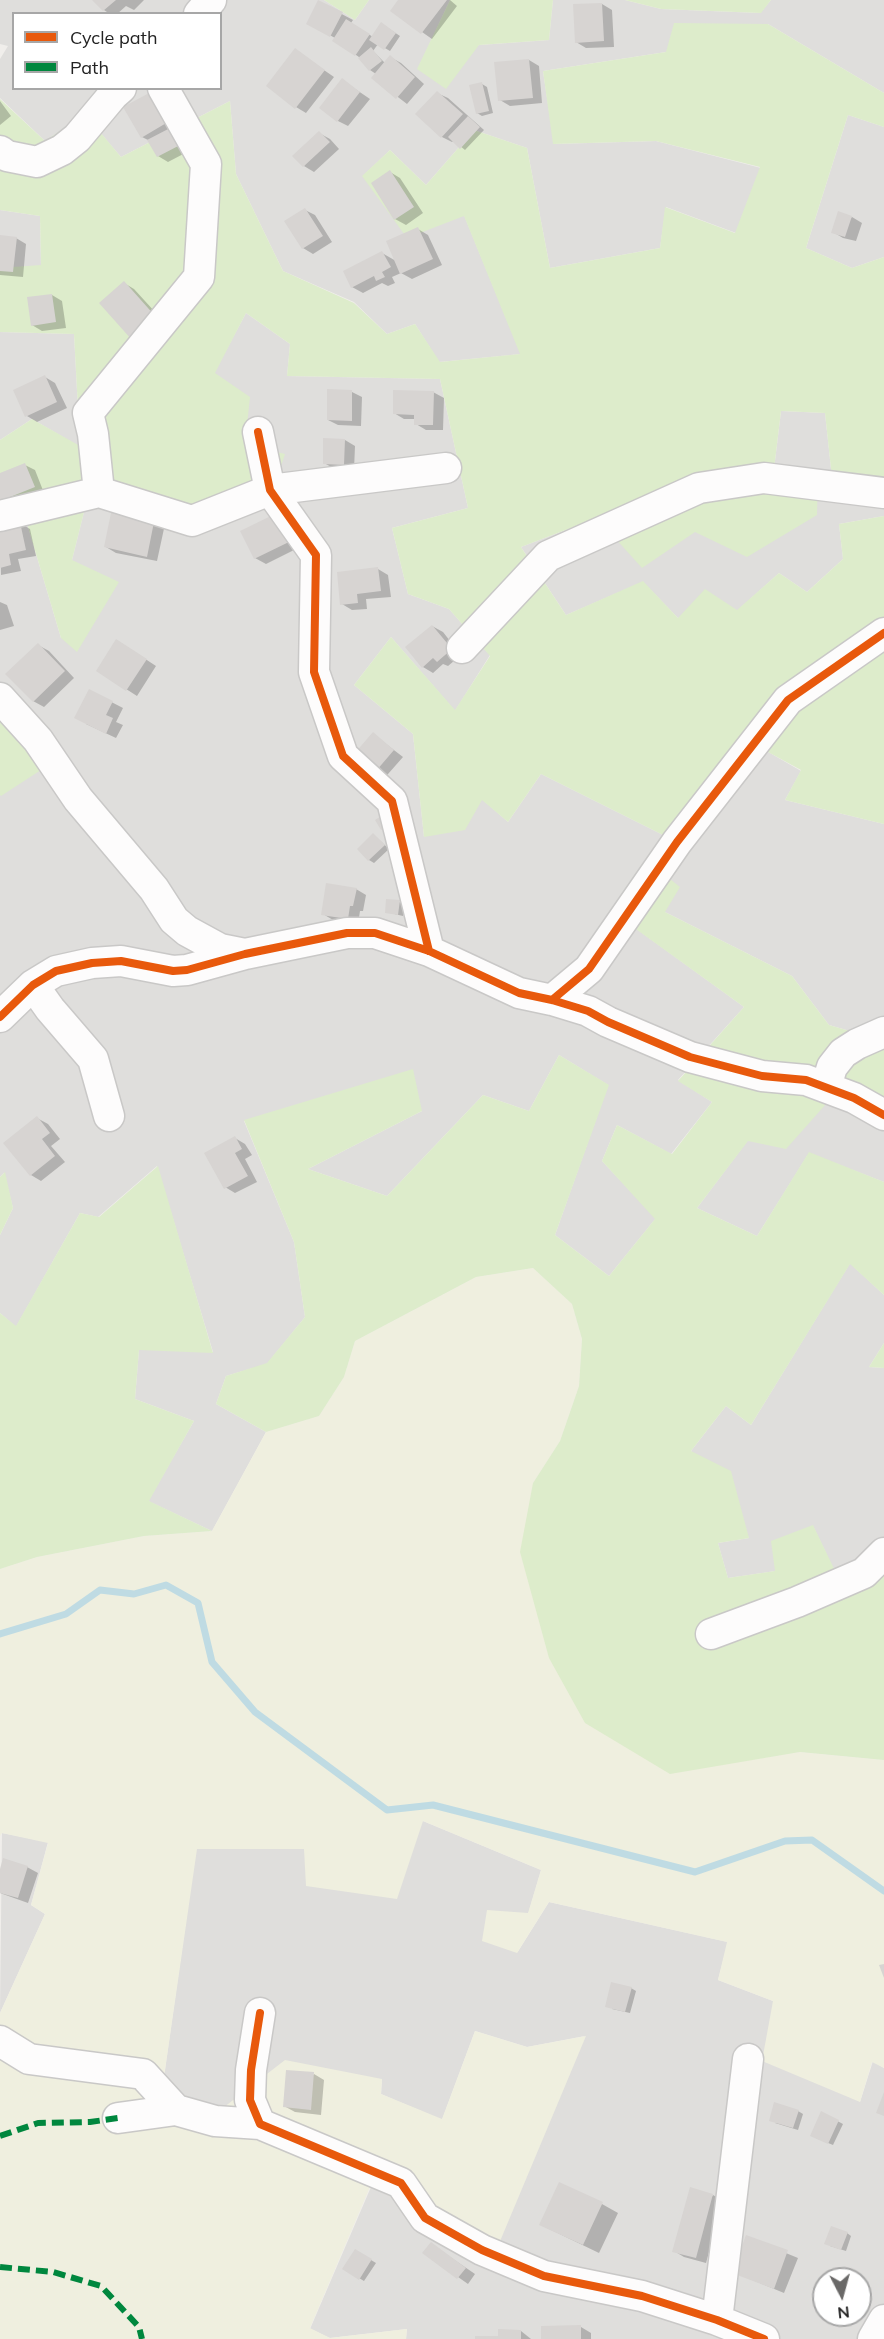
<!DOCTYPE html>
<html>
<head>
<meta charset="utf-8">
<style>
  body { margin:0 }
  #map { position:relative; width:884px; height:2339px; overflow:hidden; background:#f0eeeb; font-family:Mulish,sans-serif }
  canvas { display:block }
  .legend { position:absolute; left:12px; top:12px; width:210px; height:78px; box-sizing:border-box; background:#fff; border:2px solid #a7a7a7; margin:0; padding:8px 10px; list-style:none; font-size:18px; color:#222 }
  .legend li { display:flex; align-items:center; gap:12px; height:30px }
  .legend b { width:30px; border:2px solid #a7a7a7 }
  .north { position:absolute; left:812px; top:2267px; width:60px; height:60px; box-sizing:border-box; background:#fff; border:2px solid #a7a7a7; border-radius:50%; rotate:174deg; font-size:16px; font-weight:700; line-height:24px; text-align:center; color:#222 }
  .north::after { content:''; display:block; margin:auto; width:21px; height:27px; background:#6a6968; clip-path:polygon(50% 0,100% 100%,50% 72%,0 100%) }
</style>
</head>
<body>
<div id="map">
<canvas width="884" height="2339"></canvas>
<ul class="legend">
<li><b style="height:8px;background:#e8590c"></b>Cycle path</li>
<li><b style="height:8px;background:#00873e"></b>Path</li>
</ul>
<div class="north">N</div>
</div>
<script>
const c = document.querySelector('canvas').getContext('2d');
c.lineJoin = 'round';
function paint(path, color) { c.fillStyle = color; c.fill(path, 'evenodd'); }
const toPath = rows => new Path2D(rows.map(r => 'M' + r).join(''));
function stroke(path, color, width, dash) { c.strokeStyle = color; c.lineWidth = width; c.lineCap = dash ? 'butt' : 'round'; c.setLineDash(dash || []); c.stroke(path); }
paint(toPath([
  [0,0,324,0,355,20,369,0,450,0,418,69,479,45,549,40,553,0,625,0,661,9,760,13,771,0,884,0,884,93,768,24,666,52,543,71,554,144,656,141,761,168,736,233,666,207,660,248,550,268,527,148,474,130,426,185,390,150,363,176,464,215,521,354,439,362,415,324,387,334,354,302,283,271,236,174,230,101,121,157,85,115,45,141,0,98,0,59,8,46,0,44],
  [14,14,220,14,220,88,14,88],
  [848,115,884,127,884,257,852,268,806,248],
  [0,210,40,216,41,266,0,268],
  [246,313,290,344,287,376,440,379,468,508,392,528,408,594,449,609,490,655,455,711,391,637,354,685,413,734,424,837,482,799,508,822,541,774,671,839,746,739,801,771,785,800,884,824,884,1026,874,1038,829,1025,792,976,665,912,616,914,744,1007,678,1080,712,1102,671,1154,617,1125,602,1161,656,1218,609,1276,555,1235,608,1085,559,1055,529,1111,483,1095,387,1196,308,1169,422,1111,244,1121,294,1242,305,1317,267,1364,226,1376,216,1404,266,1432,212,1531,148,1501,194,1421,135,1399,139,1349,213,1352,157,1166,98,1217,80,1213,16,1327,0,1313,0,1235,13,1208,4,1173,0,1177,0,506,20,500,61,638,72,560,92,480,245,444,214,373],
  [0,332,74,334,80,447,32,419,0,440],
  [781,411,825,413,832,478,884,478,884,516,839,524,843,559,807,592,779,573,737,611,678,618,643,582,566,615,521,547,597,518,774,469],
  [835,1094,884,1116,884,1182,809,1153,757,1236,697,1208,748,1140],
  [850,1263,884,1295,884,1343,869,1367,884,1368,884,1558,839,1581,813,1526,776,1571,728,1578,718,1543,749,1538,691,1451,726,1406,751,1425],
  [423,1821,541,1870,517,1953,549,1902,728,1942,718,1980,773,2001,860,2102,873,2061,884,2068,884,2339,406,2339,407,2329,330,2338,310,2329,371,2187,585,2036,527,2047,475,2031,442,2120,381,2094,382,2079,207,2122,162,2091,196,1849,305,1849],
  [824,2279,860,2279,860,2315,824,2315],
  [2,1833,48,1842,31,1905,45,1914,0,2013]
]), '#dfdedc');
paint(toPath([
  [533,1268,572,1304,582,1339,579,1386,560,1441,533,1483,737,1762,800,1752,884,1760,884,2068,872,2062,860,2102,762,2061,773,2001,718,1980,727,1942,549,1902,517,1953,482,1941,487,1910,528,1913,541,1870,423,1821,397,1899,306,1886,304,1849,197,1849,162,2091,206,2121,285,2060,382,2079,381,2094,442,2119,475,2031,527,2047,586,2036,498,2246,370,2187,310,2328,330,2338,407,2329,406,2339,0,2339,0,2013,45,1914,31,1905,48,1843,2,1833,0,1836,0,1569,37,1557,144,1536,212,1531,266,1432,319,1416,344,1377,355,1341,476,1277]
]), '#efefdf');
paint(toPath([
  [324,0,369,0,355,20],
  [450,0,553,0,549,40,479,45,446,89,417,69],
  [625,0,771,0,761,13,661,9],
  [674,23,768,24,884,93,884,127,848,115,806,248,852,268,884,257,884,478,832,478,825,413,781,411,774,469,818,472,817,515,747,557,695,532,642,568,597,518,521,547,566,615,643,581,678,618,705,589,737,610,779,573,807,592,843,559,839,524,884,516,884,824,785,800,801,770,746,740,671,839,541,774,508,822,482,800,465,830,424,837,413,734,354,685,391,637,455,710,490,656,449,609,408,594,392,528,468,508,440,379,287,376,290,344,246,313,215,373,250,397,245,444,285,454,276,481,205,512,92,480,72,560,119,582,77,652,61,638,20,500,0,506,0,440,32,419,80,446,74,334,0,332,0,268,41,265,40,216,0,210,0,99,45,141,85,114,121,157,230,101,236,174,283,271,354,303,387,334,415,324,440,362,520,354,464,216,407,238,362,176,390,150,426,185,474,130,527,148,550,268,660,248,665,207,735,233,760,167,656,141,553,144,543,71,666,52],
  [0,685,41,770,1,796,0,795],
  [646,860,680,887,665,912,792,976,829,1025,874,1038,884,1026,884,1116,835,1094,786,1149,748,1141,697,1208,757,1236,809,1152,884,1182,884,1295,850,1264,751,1425,726,1406,691,1451,731,1471,749,1538,718,1543,728,1578,775,1571,771,1541,813,1525,840,1581,884,1558,884,1760,800,1752,670,1774,585,1723,549,1658,520,1552,533,1483,560,1441,579,1386,582,1339,572,1304,533,1268,476,1277,355,1341,344,1377,319,1416,266,1432,216,1404,226,1376,267,1363,305,1317,294,1242,244,1120,413,1069,422,1111,308,1169,387,1196,483,1095,529,1111,559,1055,609,1085,555,1235,609,1276,655,1219,602,1161,617,1125,672,1154,712,1102,678,1081,744,1007,615,914],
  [158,1166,213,1353,139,1350,135,1399,194,1421,149,1501,212,1531,144,1536,37,1557,0,1569,0,1313,16,1326,80,1213,99,1217],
  [5,1172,13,1208,0,1235,0,1177],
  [884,1343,884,1368,869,1367]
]), '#ddeccb');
paint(toPath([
  [94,0,144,0,134,10,126,6,117,14,110,14,104,10],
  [400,0,450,0,457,6,432,39,392,11],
  [319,2,353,20,351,23,373,37,382,24,400,36,390,51,378,44,373,51,385,63,390,57,401,63,424,84,407,104,373,78,376,74,370,70,359,57,334,40,335,38,308,23],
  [602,4,612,10,614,47,586,48,576,42],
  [295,50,334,77,306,113,296,107],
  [529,60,539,66,542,103,510,106,500,100],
  [342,80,370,99,348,126,338,121],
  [482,84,487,87,493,113,482,116,477,113],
  [151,93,191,150,168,162,158,156,150,141,142,137],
  [437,93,448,98,484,130,465,150,454,141,452,142,442,137],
  [0,101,11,116,0,125],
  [319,133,330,139,339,149,314,172,304,166],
  [390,172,400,178,423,213,406,225,395,219],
  [305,210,315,215,332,242,313,254,303,248],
  [852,217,862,223,856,241,843,238,833,232],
  [418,229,428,235,442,265,412,279,401,273,392,277,395,283,388,286,382,283,363,293,352,287,382,253,396,261],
  [0,236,16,238,26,244,23,277,0,275],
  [124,283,134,289,166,324,101,303],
  [52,295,62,301,66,328,42,331,32,325],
  [45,377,55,383,67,408,37,422,27,416],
  [352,392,362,397,361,426,338,425,328,420],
  [433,392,444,398,443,430,426,430,416,424,416,419,404,419,394,413],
  [345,440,355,446,354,470,335,469,324,463],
  [25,465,35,470,44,493,0,501,0,475],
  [114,510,165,524,157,561,116,553,106,547],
  [276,515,300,547,266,564,255,558],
  [20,523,30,529,36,556,18,559,21,571,1,575,0,527],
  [378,569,388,575,391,597,366,599,367,609,352,610,342,604],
  [0,602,7,605,14,626,0,630],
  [432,626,443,632,461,655,448,666,443,664,433,673,423,667],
  [38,645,49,651,74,678,44,707,33,701],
  [127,647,156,666,137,696,98,671],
  [90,691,123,708,116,722,123,725,116,738,86,724],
  [373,734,403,757,381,782,371,776],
  [374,835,389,849,374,863,369,860],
  [356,889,366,895,363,911,360,911,358,924,333,920,323,914],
  [399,902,404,905,403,916,386,912],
  [37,1118,48,1124,60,1139,51,1146,65,1162,41,1181,31,1175],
  [235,1138,245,1144,252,1155,245,1159,257,1182,235,1193,225,1187],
  [27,1867,38,1873,28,1903,0,1893,0,1874],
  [631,1988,636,1991,630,2013,612,2009],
  [314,2074,324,2080,321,2115,295,2112,284,2106],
  [798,2111,803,2114,798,2130,775,2123],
  [822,2113,843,2124,833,2145,816,2138],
  [713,2195,723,2201,706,2263,684,2257,674,2251],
  [602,2204,618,2213,599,2253,541,2225],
  [847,2233,851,2236,846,2251,830,2246],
  [747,2237,798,2258,784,2293,733,2272],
  [431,2244,475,2274,468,2284,424,2253],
  [356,2251,376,2263,364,2281,344,2269],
  [581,2327,591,2333,591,2339,543,2339],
  [521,2331,531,2339,477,2339,500,2338]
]), '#0003');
stroke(toPath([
  [0,1634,66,1614,100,1590,134,1594,166,1585,198,1603,212,1662,255,1712,387,1810,433,1805,695,1872,785,1841,812,1840,884,1891]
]), '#bfdbe3', 7);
paint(toPath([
  [92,0,116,0,103,11],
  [318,0,343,12,330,37,306,24],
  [398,0,447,0,421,34,390,11],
  [602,3,604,41,575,43,573,4],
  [346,19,370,34,355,56,332,41],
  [381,22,396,33,384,50,369,40],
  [371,47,382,61,369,71,358,58],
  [295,48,325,70,295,109,266,86],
  [390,55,415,77,396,99,371,78],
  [529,59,533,98,498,101,494,62],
  [342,78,360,92,337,122,319,108],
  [482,82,489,111,476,114,469,85],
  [437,91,463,114,441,138,415,114],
  [151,92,168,122,141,138,123,107],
  [468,116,480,127,460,149,448,137],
  [172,127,182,144,157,157,147,140],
  [319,131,330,142,303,167,292,156],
  [390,170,414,207,394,220,371,183],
  [305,208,323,236,302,249,284,221],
  [838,211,852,216,845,237,831,233],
  [418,227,433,259,400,274,386,241],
  [0,235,17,237,13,272,0,271],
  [382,251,391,267,382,272,385,277,376,281,374,276,351,288,343,271],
  [124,281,156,317,132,340,99,303],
  [52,294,56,322,31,326,27,297],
  [45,375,57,402,25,417,13,390],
  [327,389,352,390,352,421,327,420],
  [393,390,434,391,433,425,414,425,414,415,393,414],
  [323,438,345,439,344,465,323,464],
  [25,463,35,487,0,501,0,473],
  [112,508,155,517,147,557,104,547],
  [277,513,291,541,254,559,240,531],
  [20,522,26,550,9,554,11,565,0,568,0,526],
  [378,567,381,591,357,594,358,603,340,605,337,572],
  [432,625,452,649,437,662,433,658,422,668,405,647],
  [116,639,147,659,126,691,96,671],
  [38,643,65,671,33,702,5,674],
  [89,689,113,701,106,715,113,718,106,734,74,718],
  [373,732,394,750,370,778,349,760],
  [386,813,392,824,381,830,375,820],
  [373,833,385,845,368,861,357,849],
  [326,883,357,888,353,906,350,906,348,919,321,915],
  [386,899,400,900,398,915,385,913],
  [37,1116,50,1133,42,1139,55,1156,30,1176,3,1143],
  [235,1136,242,1149,235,1153,248,1176,224,1189,204,1153],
  [3,1858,28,1866,18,1898,0,1893,0,1869],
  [884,1964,884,1978,879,1965],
  [611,1982,632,1987,625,2012,605,2007],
  [286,2070,314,2072,311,2110,283,2107],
  [884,2092,884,2116,876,2113],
  [774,2102,799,2110,793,2128,769,2121],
  [821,2111,839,2120,828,2144,810,2136],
  [559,2182,603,2202,583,2245,539,2225],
  [690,2187,713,2194,696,2258,672,2252],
  [831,2226,848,2232,841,2250,824,2244],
  [746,2235,788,2250,774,2289,732,2273],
  [431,2242,466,2268,457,2279,422,2253],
  [355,2249,372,2259,359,2280,342,2269],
  [581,2325,581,2339,541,2339,541,2326],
  [498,2329,521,2330,521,2339,475,2339,475,2336,498,2336]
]), '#d7d4d2');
const minor = toPath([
  [199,14,211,0],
  [0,151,7,156,37,162,62,150,77,138,113,95,121,88],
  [258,432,270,490,316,555,314,672,343,756,392,801,429,951],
  [99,492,93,434,88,413,199,277,206,164,163,88],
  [0,516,99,492,192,521,270,490,446,468],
  [462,648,548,556,699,488,764,478,884,493],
  [0,698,38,740,78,799,154,889,174,920,187,931,220,949,245,954],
  [33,985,50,1009,93,1059,109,1116],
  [552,1000,589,969,677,842,788,700,884,633],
  [0,1017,33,985,56,971,92,963,121,961,173,971,187,970,245,954,347,933,375,933,429,951,519,993,552,1000,588,1011,608,1022,690,1057,762,1076,806,1080,854,1098,884,1115],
  [826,1087,832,1067,843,1053,857,1044,884,1032],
  [711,1634,797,1602,864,1573,884,1553],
  [260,2013,251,2070,250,2100,260,2124,401,2183,425,2218,482,2250,544,2276,642,2296,717,2320,764,2339],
  [0,2041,29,2059,143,2074,176,2110,215,2121,260,2124],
  [118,2118,176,2110],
  [717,2320,748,2059],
  [873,2339,884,2320]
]);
stroke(minor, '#c9c8c7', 33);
stroke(minor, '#fdfcfc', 30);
stroke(toPath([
  [0,2136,38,2123,90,2122,118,2118],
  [0,2267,53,2272,101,2286,139,2327,142,2339]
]), '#00873e', 6, [12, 6]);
stroke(toPath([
  [258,432,270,490,316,555,314,672,343,756,392,801,429,951],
  [552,1000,589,969,677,842,788,700,884,633],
  [0,1017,33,985,56,971,92,963,121,961,173,971,187,970,245,954,347,933,375,933,429,951,519,993,552,1000,588,1011,608,1022,690,1057,762,1076,806,1080,854,1098,884,1115],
  [260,2013,251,2070,250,2100,260,2124,401,2183,425,2218,482,2250,544,2276,642,2296,717,2320,764,2339]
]), '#e8590c', 8);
</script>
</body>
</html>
